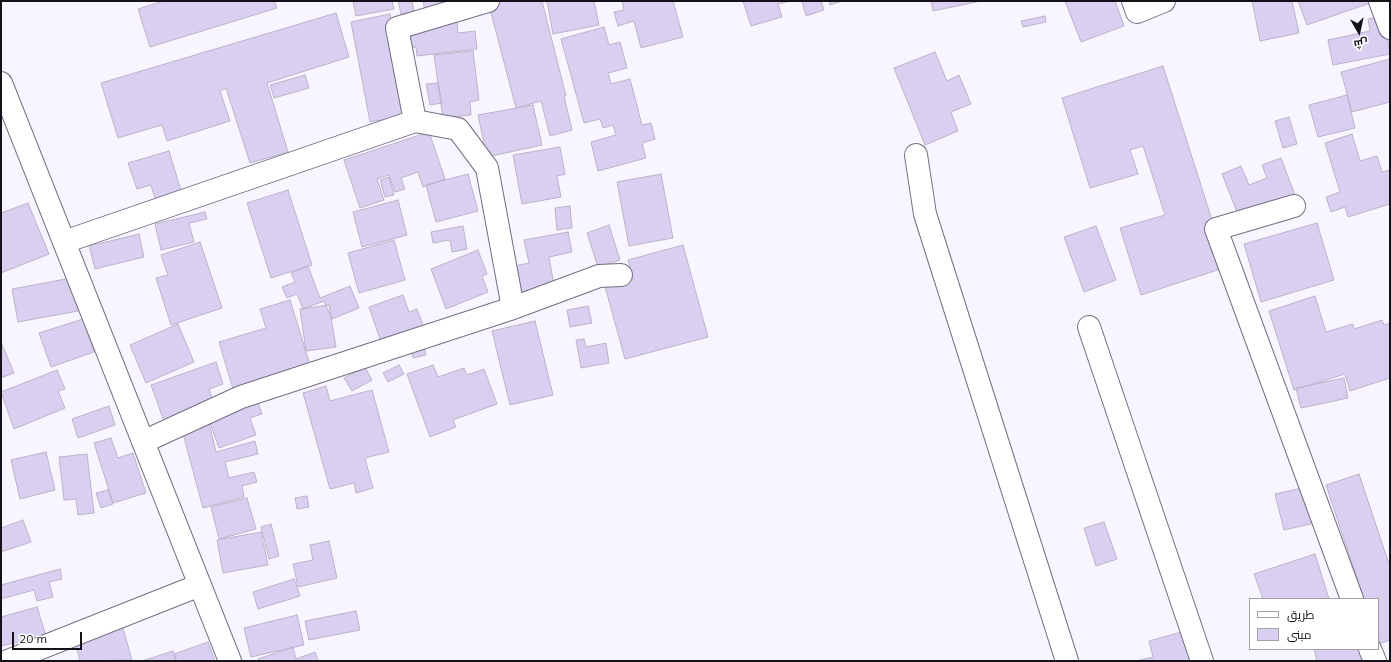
<!DOCTYPE html>
<html>
<head>
<meta charset="utf-8">
<style>
  body { margin:0 }
  #map { position:relative; width:1391px; height:662px; overflow:hidden; background:#f8f5ff; font-family:Mulish,Cairo,sans-serif }
  canvas { display:block }
  .frame { position:absolute; inset:0; border:2px solid #141119; pointer-events:none }
  .legend { position:absolute; left:1249px; top:598px; width:130px; height:52px; box-sizing:border-box; background:#fff; border:1px solid #a1a0a3; margin:0; padding:5px 7px; list-style:none; font-size:12px; color:#141119 }
  .legend li { display:flex; align-items:center; gap:8px; height:20px }
  .legend b { width:20px; border:1px solid #a1a0a3 }
  .north { position:absolute; left:1339px; top:12px; width:40px; height:40px; -webkit-text-stroke:3px #fff; paint-order:stroke; rotate:171deg; font-size:11px; font-weight:700; line-height:16px; text-align:center; color:#141119 }
  .north::after { content:''; display:block; margin:auto; width:14px; height:18px; background:#141119; clip-path:polygon(50% 0,100% 100%,50% 72%,0 100%) }
  .scale { position:absolute; left:12px; top:632px; width:70px; height:18px; box-sizing:border-box; border:2px solid #141119; border-top:0; padding-left:5px; font-size:12px; line-height:14px; white-space:nowrap; color:#141119; -webkit-text-stroke:3px #fff; paint-order:stroke }
</style>
</head>
<body>
<div id="map">
<canvas width="1391" height="662"></canvas>
<div class="frame"></div>
<ul class="legend">
<li><b style="height:5px;background:#fff"></b>طريق</li>
<li><b style="height:11px;background:#d9cff1"></b>مبنى</li>
</ul>
<div class="north">ش</div>
<div class="scale">20 m</div>
</div>
<script>
const c = document.querySelector('canvas').getContext('2d');
c.lineJoin = 'round';
function paint(path, color) { c.fillStyle = color; c.fill(path, 'evenodd'); }
const toPath = rows => new Path2D(rows.map(r => 'M' + r).join(''));
function stroke(path, color, width, dash) { c.strokeStyle = color; c.lineWidth = width; c.lineCap = dash ? 'butt' : 'round'; c.setLineDash(dash || []); c.stroke(path); }
const building = toPath([
  [163,1,274,1,277,8,150,47,138,9,163,1],
  [353,1,392,1,394,9,356,16,353,1],
  [398,1,412,1,414,12,401,14,398,1],
  [423,1,467,1,425,12,423,1],
  [488,1,542,1,566,96,564,96,572,130,550,136,541,101,516,108,488,1],
  [547,1,594,1,599,25,553,34,547,1],
  [622,1,673,1,683,37,641,48,634,21,618,26,614,12,624,10,622,1],
  [743,1,790,1,778,4,782,17,751,26,743,1],
  [802,1,821,1,824,10,806,16,802,1],
  [829,1,842,1,830,5,829,1],
  [931,1,981,1,933,11,931,1],
  [1065,1,1115,1,1124,26,1081,42,1065,1],
  [1252,1,1292,1,1299,33,1260,41,1252,1],
  [1298,1,1376,1,1307,25,1298,1],
  [336,13,349,57,267,83,288,152,250,163,226,88,220,91,230,121,167,141,162,125,118,138,101,83,336,13],
  [390,14,410,115,370,122,351,22,390,14],
  [1045,16,1046,22,1023,27,1021,21,1045,16],
  [1384,16,1390,54,1333,65,1328,40,1370,31,1368,19,1384,16],
  [457,20,458,33,475,31,477,49,417,56,416,47,407,48,404,26,457,20],
  [604,27,609,45,620,42,627,68,608,73,611,84,630,79,642,125,651,123,655,139,642,143,646,158,598,171,591,142,616,135,613,125,603,128,600,119,584,123,561,39,604,27],
  [473,51,479,100,470,102,471,115,443,118,434,55,473,51],
  [935,52,947,81,959,75,971,104,951,112,958,131,925,145,894,68,935,52],
  [1390,59,1390,102,1352,112,1341,72,1390,59],
  [1163,66,1227,267,1141,295,1120,228,1165,215,1143,146,1130,150,1138,174,1090,188,1062,98,1163,66],
  [305,75,309,88,274,98,270,85,305,75],
  [438,83,442,103,430,105,426,84,438,83],
  [1347,95,1355,128,1318,137,1309,105,1347,95],
  [533,105,542,145,487,157,478,115,533,105],
  [1289,117,1297,144,1283,148,1275,121,1289,117],
  [429,132,445,179,423,187,418,172,401,178,405,189,395,192,389,175,377,179,384,200,360,208,344,160,429,132],
  [1352,134,1360,161,1377,156,1382,172,1390,170,1390,204,1348,217,1345,207,1331,212,1326,197,1340,192,1325,143,1352,134],
  [560,147,565,174,557,176,561,197,522,204,513,155,560,147],
  [169,151,182,194,156,202,151,185,137,189,128,163,169,151],
  [1281,158,1295,195,1239,217,1222,174,1241,166,1249,185,1267,178,1262,165,1281,158],
  [468,174,478,211,436,222,426,185,468,174],
  [661,174,673,238,629,246,617,182,661,174],
  [389,177,394,195,385,197,380,180,389,177],
  [288,190,312,265,271,278,247,203,288,190],
  [398,200,407,235,362,247,353,212,398,200],
  [28,203,49,254,1,273,1,213,28,203],
  [570,206,572,228,557,230,555,208,570,206],
  [205,212,207,219,189,223,194,242,161,250,155,224,205,212],
  [1317,223,1334,280,1261,302,1244,244,1317,223],
  [609,225,620,260,598,267,587,233,609,225],
  [463,226,467,249,452,252,450,240,433,243,431,232,463,226],
  [1096,226,1116,280,1084,292,1064,237,1096,226],
  [568,232,572,252,549,257,554,285,517,300,510,267,529,263,524,240,568,232],
  [139,234,144,257,95,269,89,246,139,234],
  [394,240,405,280,359,293,348,253,394,240],
  [200,242,222,308,171,325,156,278,168,275,161,255,200,242],
  [683,245,708,337,625,359,604,283,617,284,633,280,628,260,683,245],
  [478,250,487,274,482,276,488,292,446,309,431,269,478,250],
  [308,266,320,298,350,286,359,308,332,319,324,301,303,309,297,294,287,298,282,287,295,282,291,273,308,266],
  [71,278,78,311,18,322,12,289,71,278],
  [403,295,409,312,417,309,425,330,382,345,369,307,403,295],
  [1315,296,1326,332,1353,324,1354,329,1382,320,1384,325,1390,323,1390,378,1350,391,1345,374,1294,390,1269,311,1315,296],
  [290,300,310,365,233,389,219,342,266,328,260,309,290,300],
  [329,305,336,347,306,351,300,309,329,305],
  [588,306,592,323,570,327,567,310,588,306],
  [83,319,94,352,51,367,39,333,83,319],
  [535,321,553,395,510,405,492,331,535,321],
  [178,324,194,362,146,383,130,345,178,324],
  [584,339,586,347,606,343,609,363,581,368,576,340,584,339],
  [1,342,14,373,1,378,1,342],
  [424,347,426,355,413,358,411,350,424,347],
  [216,362,223,384,209,389,215,406,165,424,151,385,216,362],
  [399,365,404,374,388,382,383,373,399,365],
  [433,365,438,377,464,368,467,375,484,369,497,404,453,420,456,427,430,437,407,374,433,365],
  [365,367,372,380,352,391,344,378,365,367],
  [57,370,65,389,58,391,65,408,14,429,1,392,57,370],
  [1344,378,1348,398,1301,408,1296,388,1344,378],
  [326,386,330,401,372,390,389,452,365,458,373,488,356,493,354,483,330,489,303,393,326,386],
  [255,394,262,414,250,418,256,435,219,448,208,417,255,394],
  [109,406,115,425,78,438,72,419,109,406],
  [209,423,216,452,255,441,258,454,225,462,229,478,254,472,257,482,242,486,244,497,203,508,182,430,209,423],
  [111,438,118,458,133,453,146,493,113,503,94,443,111,438],
  [46,452,55,490,20,499,11,460,46,452],
  [87,454,94,513,78,515,76,499,64,500,59,457,87,454],
  [1359,474,1390,567,1390,640,1379,644,1378,599,1364,599,1326,485,1359,474],
  [1307,487,1315,523,1284,530,1275,494,1307,487],
  [108,490,113,504,101,508,96,493,108,490],
  [307,496,309,507,297,509,295,498,307,496],
  [247,498,256,529,219,539,211,507,247,498],
  [23,520,31,542,1,552,1,528,23,520],
  [1104,522,1117,559,1096,566,1084,528,1104,522],
  [271,524,279,556,269,559,261,527,271,524],
  [261,532,268,565,223,573,217,540,261,532],
  [329,541,337,578,298,587,293,564,313,560,310,545,329,541],
  [1315,554,1329,599,1263,599,1254,574,1315,554],
  [60,569,62,579,49,582,53,597,37,601,34,590,1,599,1,585,60,569],
  [294,579,300,596,258,609,253,592,294,579],
  [37,607,46,636,1,646,1,617,37,607],
  [356,611,360,630,309,640,305,621,356,611],
  [297,615,304,645,251,657,244,628,297,615],
  [123,628,132,660,80,661,75,641,123,628],
  [1185,631,1192,661,1136,661,1153,657,1149,641,1185,631],
  [208,642,215,661,177,661,174,654,208,642],
  [293,647,296,659,315,652,318,661,258,661,258,659,293,647],
  [1314,649,1364,649,1366,661,1317,661,1314,649],
  [173,651,176,661,142,661,173,651]
]);
paint(building, '#d9cff1');
stroke(building, '#bab4ca', 1);
const street = toPath([
  [1133,1,1137,12,1164,1],
  [1380,1,1390,28],
  [1,83,230,661],
  [415,121,458,129,487,168,513,308],
  [916,155,925,214,1067,661],
  [1294,206,1216,229,1352,599],
  [64,242,415,121,397,28,488,1],
  [1089,327,1202,661],
  [143,442,241,397,513,308,599,276,621,275],
  [1370,649,1375,661],
  [8,661,200,585]
]);
stroke(street, '#746e82', 24);
stroke(street, '#fff', 22);
</script>
</body>
</html>
